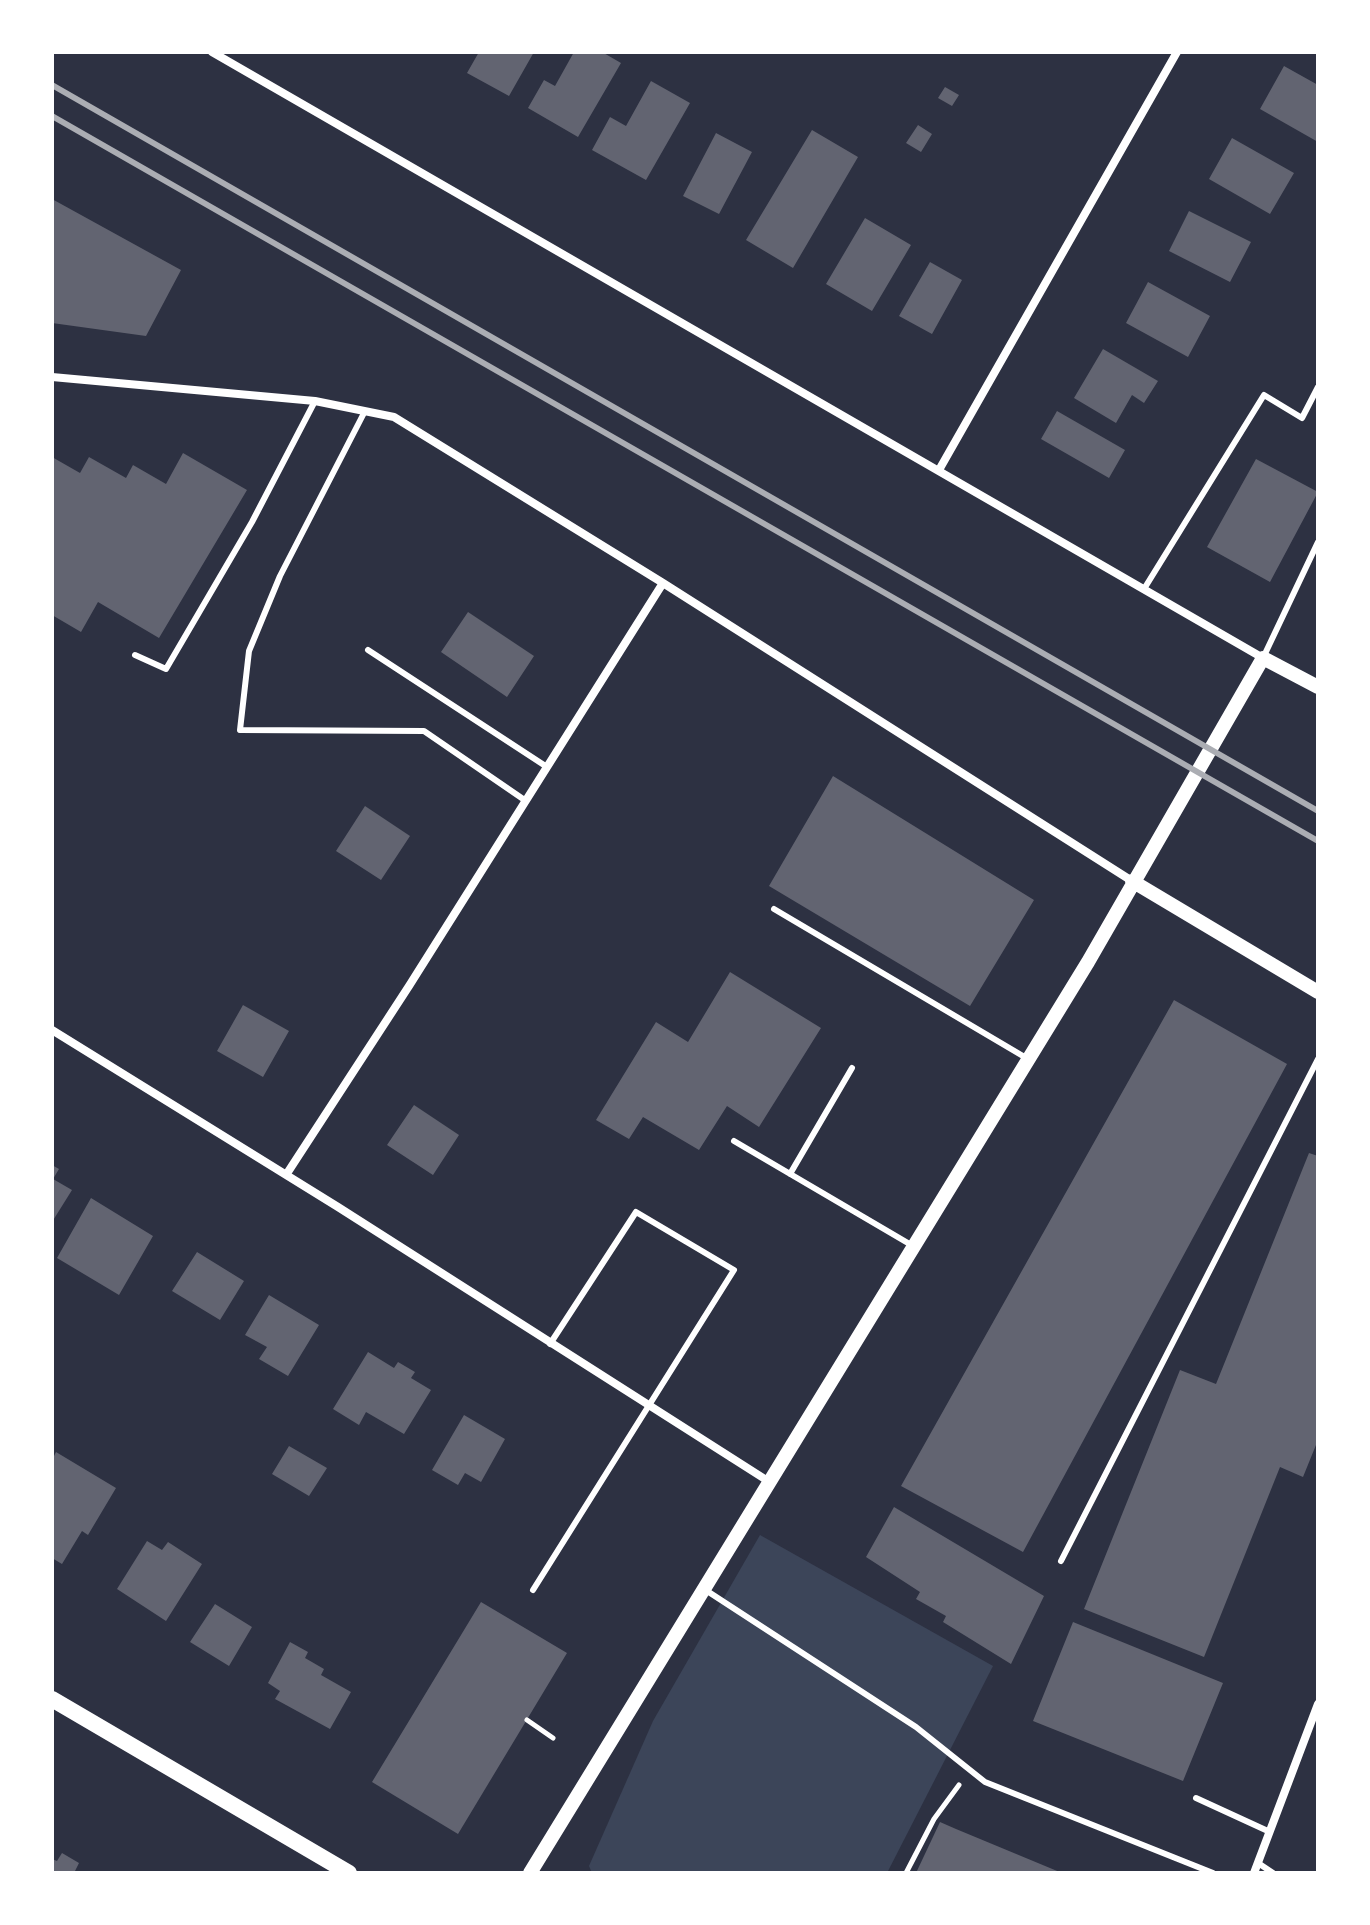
<!DOCTYPE html>
<html>
<head>
<meta charset="utf-8">
<style>
  body { margin:0 }
  #map { position:relative; width:1370px; height:1925px; overflow:hidden; background:#2d3142; font-family:Arial,sans-serif }
  canvas { display:block }
  .frame { position:absolute; inset:0; border:54px solid #fff; pointer-events:none }
</style>
</head>
<body>
<div id="map">
<canvas width="1370" height="1925"></canvas>
<div class="frame"></div>
</div>
<script>
const c = document.querySelector('canvas').getContext('2d');
c.lineJoin = 'round';
function paint(path, color) { c.fillStyle = color; c.fill(path, 'evenodd'); }
const toPath = rows => new Path2D(rows.map(r => 'M' + r).join(''));
function stroke(path, color, width, dash) { c.strokeStyle = color; c.lineWidth = width; c.lineCap = dash ? 'butt' : 'round'; c.setLineDash(dash || []); c.stroke(path); }
paint(toPath([
  [760,1535,993,1666,887,1873,592,1873,589,1866,653,1721]
]), '#3c4559');
paint(toPath([
  [479,52,534,52,509,96,467,73],
  [574,52,602,52,621,63,578,137,528,108,544,80,555,86],
  [1284,66,1318,85,1318,142,1260,109],
  [651,81,690,103,646,180,592,150,610,117,626,126],
  [945,87,959,95,952,106,938,98],
  [918,125,932,134,921,152,906,143],
  [812,130,858,157,793,268,746,240],
  [716,133,752,152,719,214,683,196],
  [1232,138,1294,173,1270,214,1209,179],
  [52,199,181,270,146,336,52,323],
  [1189,211,1251,242,1230,282,1169,251],
  [865,218,911,245,872,311,826,284],
  [930,262,962,280,932,334,899,316],
  [1148,282,1210,316,1188,357,1126,323],
  [1103,349,1158,381,1144,403,1132,395,1116,423,1074,398],
  [1057,411,1125,450,1109,478,1041,439],
  [183,453,247,490,159,638,98,602,81,632,52,615,52,457,80,473,89,457,126,478,133,465,166,484],
  [1256,459,1318,492,1270,582,1207,547],
  [468,612,534,656,507,697,441,652],
  [833,776,1034,900,970,1006,769,886],
  [365,806,410,836,381,880,336,851],
  [730,972,821,1028,759,1127,727,1106,699,1150,643,1117,629,1139,596,1120,656,1022,688,1042],
  [1174,1000,1287,1064,1023,1552,901,1486],
  [243,1005,289,1031,263,1077,217,1051],
  [414,1105,459,1135,433,1175,387,1145],
  [1309,1153,1318,1156,1318,1440,1303,1477,1280,1467,1204,1657,1084,1609,1180,1370,1216,1384],
  [52,1165,59,1169,53,1179,72,1190,52,1222],
  [91,1198,153,1236,119,1295,57,1258],
  [197,1252,244,1281,220,1320,172,1291],
  [269,1295,319,1325,288,1376,259,1359,267,1347,245,1335],
  [368,1352,394,1368,398,1362,415,1372,411,1378,431,1390,404,1434,366,1412,359,1425,333,1409],
  [464,1415,505,1439,481,1482,465,1473,458,1485,432,1470],
  [289,1446,327,1468,309,1496,272,1474],
  [56,1452,116,1488,88,1535,82,1531,62,1564,52,1558,52,1460],
  [894,1507,1044,1596,1011,1664,943,1622,946,1616,916,1599,920,1592,866,1557],
  [147,1541,162,1550,168,1542,202,1564,166,1621,117,1589],
  [481,1602,567,1653,458,1834,372,1782],
  [215,1604,252,1627,229,1666,190,1642],
  [1073,1622,1223,1683,1183,1781,1033,1721],
  [290,1642,308,1652,305,1658,324,1669,321,1675,351,1692,330,1729,275,1699,280,1691,268,1683],
  [940,1822,956,1829,1062,1873,916,1873],
  [62,1853,79,1863,74,1873,52,1873,52,1859,57,1861]
]), '#626471');
stroke(toPath([
  [527,1720,553,1738],
  [906,1873,934,1819,959,1785]
]), '#fff', 5);
stroke(toPath([
  [365,411,280,576,249,651,240,730,424,731,526,801],
  [1144,589,1264,395,1302,418,1318,387],
  [368,650,547,767],
  [135,655,166,669,252,522,315,401],
  [1263,658,1318,542],
  [774,909,1028,1059],
  [734,1141,913,1246],
  [790,1174,852,1068],
  [1061,1561,1318,1059],
  [704,1589,916,1727,985,1782,1213,1873],
  [533,1590,734,1270,636,1212,550,1344],
  [1196,1798,1270,1832],
  [1258,1863,1273,1873]
]), '#fff', 6);
stroke(toPath([
  [212,52,1263,658],
  [52,377,315,401,394,417,663,583,1132,881],
  [939,470,1177,52],
  [52,1030,338,1207,768,1481],
  [286,1175,409,986,663,583],
  [1254,1873,1318,1704]
]), '#fff', 8);
stroke(toPath([
  [1132,881,1318,992],
  [530,1873,1088,962,1263,658,1318,687]
]), '#fff', 14);
stroke(toPath([
  [52,1699,349,1873]
]), '#fff', 16);
stroke(toPath([
  [52,85,1318,811],
  [52,116,1318,841]
]), '#abadb3', 6);
</script>
</body>
</html>
